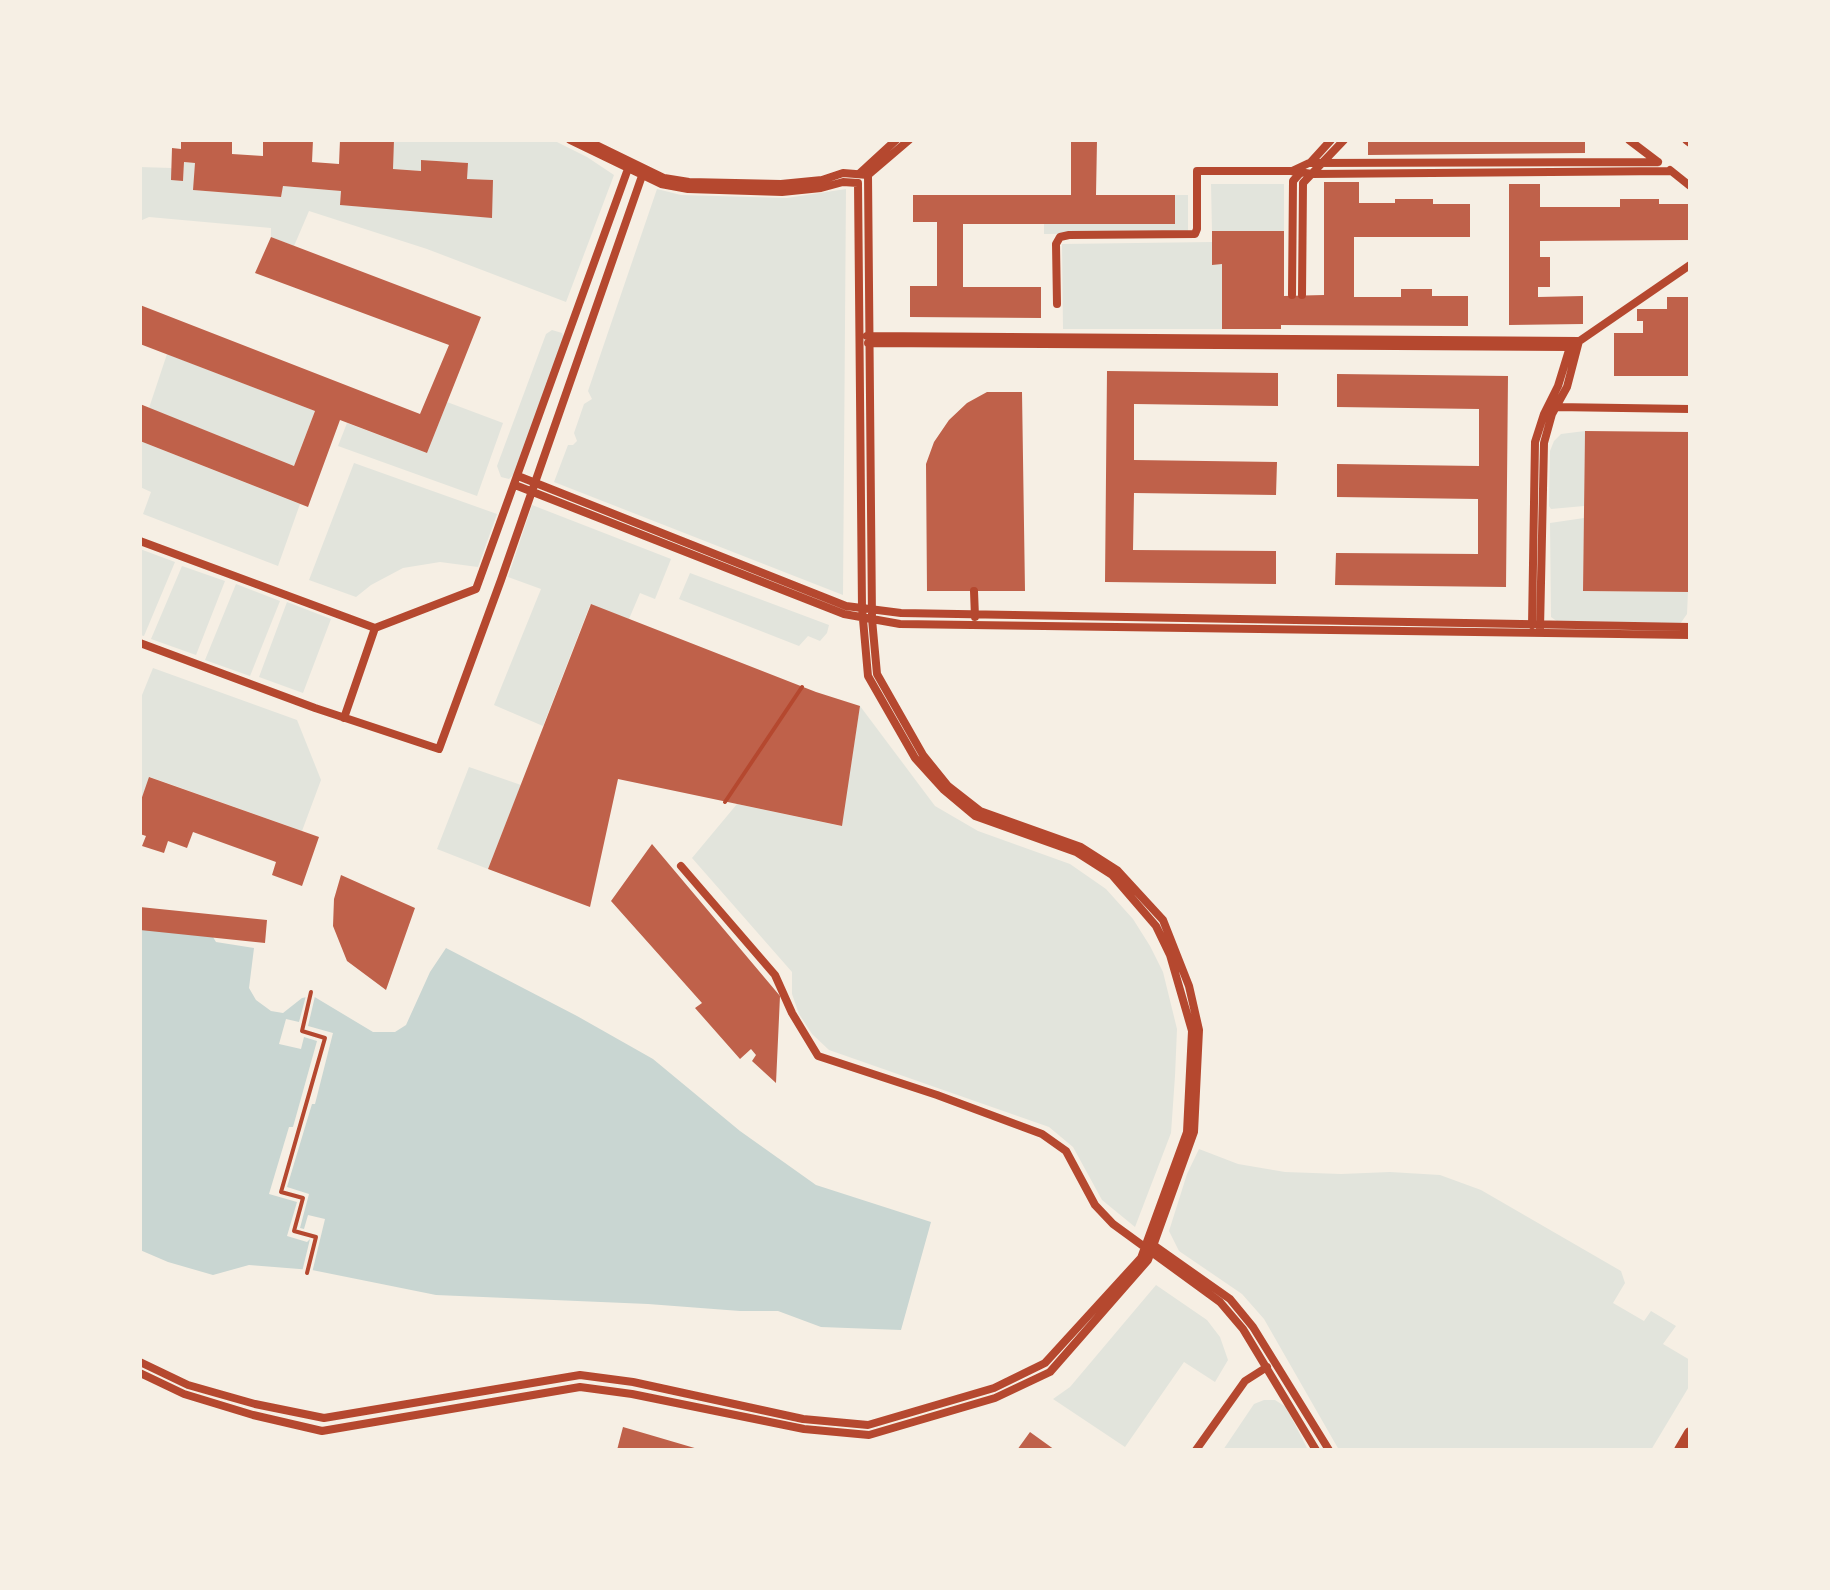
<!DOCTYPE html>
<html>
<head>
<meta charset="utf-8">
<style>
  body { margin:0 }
  #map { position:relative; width:1830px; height:1590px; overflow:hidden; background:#f6efe4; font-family:"Titillium Web",sans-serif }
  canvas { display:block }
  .frame { position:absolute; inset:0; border:142px solid #f6efe4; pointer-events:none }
</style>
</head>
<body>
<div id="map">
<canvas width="1830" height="1590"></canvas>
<div class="frame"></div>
</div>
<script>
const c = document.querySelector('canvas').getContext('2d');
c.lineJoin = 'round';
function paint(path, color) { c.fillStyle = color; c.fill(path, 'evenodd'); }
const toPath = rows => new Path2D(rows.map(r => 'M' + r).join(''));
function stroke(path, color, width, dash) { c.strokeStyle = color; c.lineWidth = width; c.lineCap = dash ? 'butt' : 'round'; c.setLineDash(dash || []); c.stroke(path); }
paint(toPath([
  [392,140,553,140,587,157,614,175,566,302,427,249,309,211,294,246,271,237,271,228,149,217,140,221,140,167,171,168,183,181,184,162,195,163,194,190,280,197,283,186,341,191,341,205,492,217,492,180,467,179,467,163,422,160,421,171,393,169],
  [1211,184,1284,184,1284,231,1212,231],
  [657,189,681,195,787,198,846,189,843,595,554,482,568,445,573,445,577,441,574,433,584,404,592,399,588,391],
  [1175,195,1188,195,1188,233,1044,234,1044,224,1174,224],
  [1212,242,1212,264,1222,264,1222,329,1063,329,1062,244],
  [552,330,562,333,564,339,518,470,509,479,501,477,497,466,546,334],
  [167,354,315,411,294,466,149,408],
  [447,402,503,423,477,496,338,446,347,423,427,453],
  [1585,431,1584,506,1551,509,1549,506,1550,451,1554,441,1561,434],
  [140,441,300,504,278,566,143,514,151,492,140,487],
  [354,463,497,514,478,567,440,562,403,568,371,585,356,597,309,580],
  [532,505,671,559,655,599,640,593,629,619,590,605,543,726,494,705,541,589,508,577],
  [1584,518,1583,591,1688,592,1687,614,1680,624,1558,622,1551,617,1550,523],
  [140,549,175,562,144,636,140,635],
  [182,566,225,581,196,655,151,639],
  [690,573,829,625,827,633,820,641,808,636,799,646,679,599],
  [236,584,280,601,250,676,205,660],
  [287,602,331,619,303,693,259,677],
  [153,668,297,720,321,780,302,831,150,777,140,803,140,700],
  [860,706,935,806,978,831,1070,864,1106,889,1133,919,1150,946,1163,972,1177,1029,1175,1076,1171,1133,1135,1227,1102,1200,1073,1147,1049,1127,829,1050,812,1034,799,1014,792,994,792,972,692,858,737,804,841,826],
  [469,767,521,785,488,869,437,849],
  [1199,1149,1238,1164,1285,1172,1341,1174,1390,1172,1440,1175,1481,1190,1621,1271,1625,1283,1613,1303,1644,1321,1651,1311,1676,1326,1663,1344,1690,1360,1690,1385,1651,1450,1339,1450,1264,1319,1242,1294,1179,1251,1169,1231,1187,1174],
  [1156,1285,1207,1320,1220,1337,1228,1360,1215,1382,1184,1362,1125,1447,1053,1399,1070,1387],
  [1264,1400,1275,1400,1286,1407,1308,1450,1223,1450,1254,1404]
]), '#e2e4dc');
paint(toPath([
  [140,916,204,922,216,942,254,948,249,988,256,1000,271,1011,283,1013,302,998,313,996,373,1032,395,1032,406,1025,430,972,446,948,577,1016,653,1059,740,1131,816,1185,931,1222,901,1330,821,1327,778,1311,740,1311,648,1304,436,1295,312,1270,249,1265,213,1275,168,1262,140,1250]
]), '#c9d6d2');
paint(toPath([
  [307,992,316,992,308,1026,333,1033,315,1104,312,1104,287,1187,309,1194,300,1228,304,1229,308,1215,325,1219,312,1273,302,1272,310,1239,307,1242,287,1236,297,1202,269,1194,289,1127,293,1127,317,1041,304,1037,301,1049,279,1044,286,1019,299,1022]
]), '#f6efe4');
paint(toPath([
  [181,140,232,140,232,154,263,156,263,140,313,140,312,162,339,164,340,140,394,140,393,169,421,171,421,160,468,163,467,179,493,180,492,218,340,205,341,191,329,190,283,186,281,197,193,190,195,163,184,162,183,181,171,180,172,148,181,149],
  [1071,140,1097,140,1096,195,1175,195,1175,224,963,224,963,287,1041,287,1041,318,910,317,910,286,937,286,937,222,913,222,913,195,1071,195],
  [1368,140,1585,140,1585,153,1368,155],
  [1324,182,1359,182,1359,203,1395,203,1395,199,1433,199,1433,204,1470,204,1470,237,1354,237,1354,297,1401,297,1401,289,1432,289,1432,296,1468,296,1468,326,1281,325,1281,329,1222,329,1222,264,1212,265,1212,231,1284,231,1284,296,1324,295],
  [1509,184,1540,184,1540,207,1620,207,1620,199,1659,199,1659,204,1690,204,1690,240,1540,241,1540,257,1550,257,1550,287,1538,287,1538,297,1583,296,1583,324,1509,325],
  [271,237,481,317,427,453,340,420,308,507,140,441,140,404,294,466,315,411,140,344,140,305,420,414,449,345,255,273],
  [1667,297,1690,297,1690,376,1614,376,1614,333,1643,333,1643,321,1637,321,1637,309,1667,309],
  [1107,371,1278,373,1278,406,1134,404,1134,460,1277,462,1276,495,1134,493,1133,550,1276,551,1276,584,1105,582],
  [1337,374,1508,376,1506,587,1335,585,1336,553,1478,554,1478,499,1337,497,1337,464,1479,466,1479,409,1337,407],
  [987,392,1022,392,1025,591,927,591,926,464,934,442,949,420,967,403],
  [1585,431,1690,432,1690,592,1583,591],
  [591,604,816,692,860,706,842,826,618,779,590,907,488,869],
  [149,777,319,837,302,886,272,875,276,862,193,832,187,848,168,841,164,853,142,846,146,836,140,834,140,803],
  [652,844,780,996,776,1083,752,1061,756,1055,751,1049,740,1059,695,1008,702,1003,611,901],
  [341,875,415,908,386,990,347,961,333,926,334,899],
  [140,907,267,920,265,943,140,930],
  [623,1427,698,1449,698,1450,617,1450],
  [1030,1432,1055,1450,1017,1450]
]), '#bf614a');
stroke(toPath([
  [725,802,802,687],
  [307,1273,316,1237,294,1231,303,1198,281,1192,325,1038,302,1031,311,992]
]), '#b5482f', 4);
stroke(toPath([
  [1629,140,1658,162],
  [1686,140,1690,143],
  [1311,162,1331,140],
  [1670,170,1690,186],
  [1292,171,1309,163,1658,162],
  [859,174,896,140],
  [868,175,909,140],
  [1292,295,1293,181,1301,172],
  [1302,295,1303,183,1344,140],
  [1057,304,1056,244,1060,237,1069,235,1195,234,1197,229,1197,171,1292,171,1312,174,1670,171],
  [867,336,1579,341,1567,387,1552,414,1544,443,1540,629],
  [1578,342,1690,265],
  [868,343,1570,347,1558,386,1544,414,1535,442,1532,625],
  [1555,407,1690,409],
  [518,476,846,606,901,613,1690,627],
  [515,485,844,614,900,624,1690,635],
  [140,541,375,628],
  [974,591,975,617],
  [375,628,476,589,629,166],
  [140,643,315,708,439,749,501,580,643,173],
  [344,718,375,628],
  [681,866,775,975,792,1013,818,1056,937,1095,1042,1134,1066,1151,1095,1205,1113,1224,1220,1302,1243,1329,1316,1450],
  [1152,1244,1230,1299,1253,1327,1329,1450],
  [140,1362,188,1385,255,1404,324,1418,580,1375,633,1382,803,1419,868,1425,994,1388,1045,1363,1141,1258,1187,1132,1192,1031,1170,955,1156,926,1112,875,1076,852,975,816,944,790,915,758,868,676,862,608,858,183,843,182,821,188,782,192,688,189,661,184,570,140],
  [140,1373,184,1394,253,1415,322,1431,580,1387,632,1394,804,1429,869,1435,995,1398,1050,1372,1148,1260,1194,1132,1199,1030,1189,986,1163,920,1117,870,1081,847,980,811,948,786,923,755,877,674,872,619,868,175,843,173,822,180,781,184,689,182,664,178,586,140],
  [1196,1450,1245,1381,1267,1367]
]), '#b5482f', 8);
stroke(toPath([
  [1680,1450,1690,1433]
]), '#b5482f', 12);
</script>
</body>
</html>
